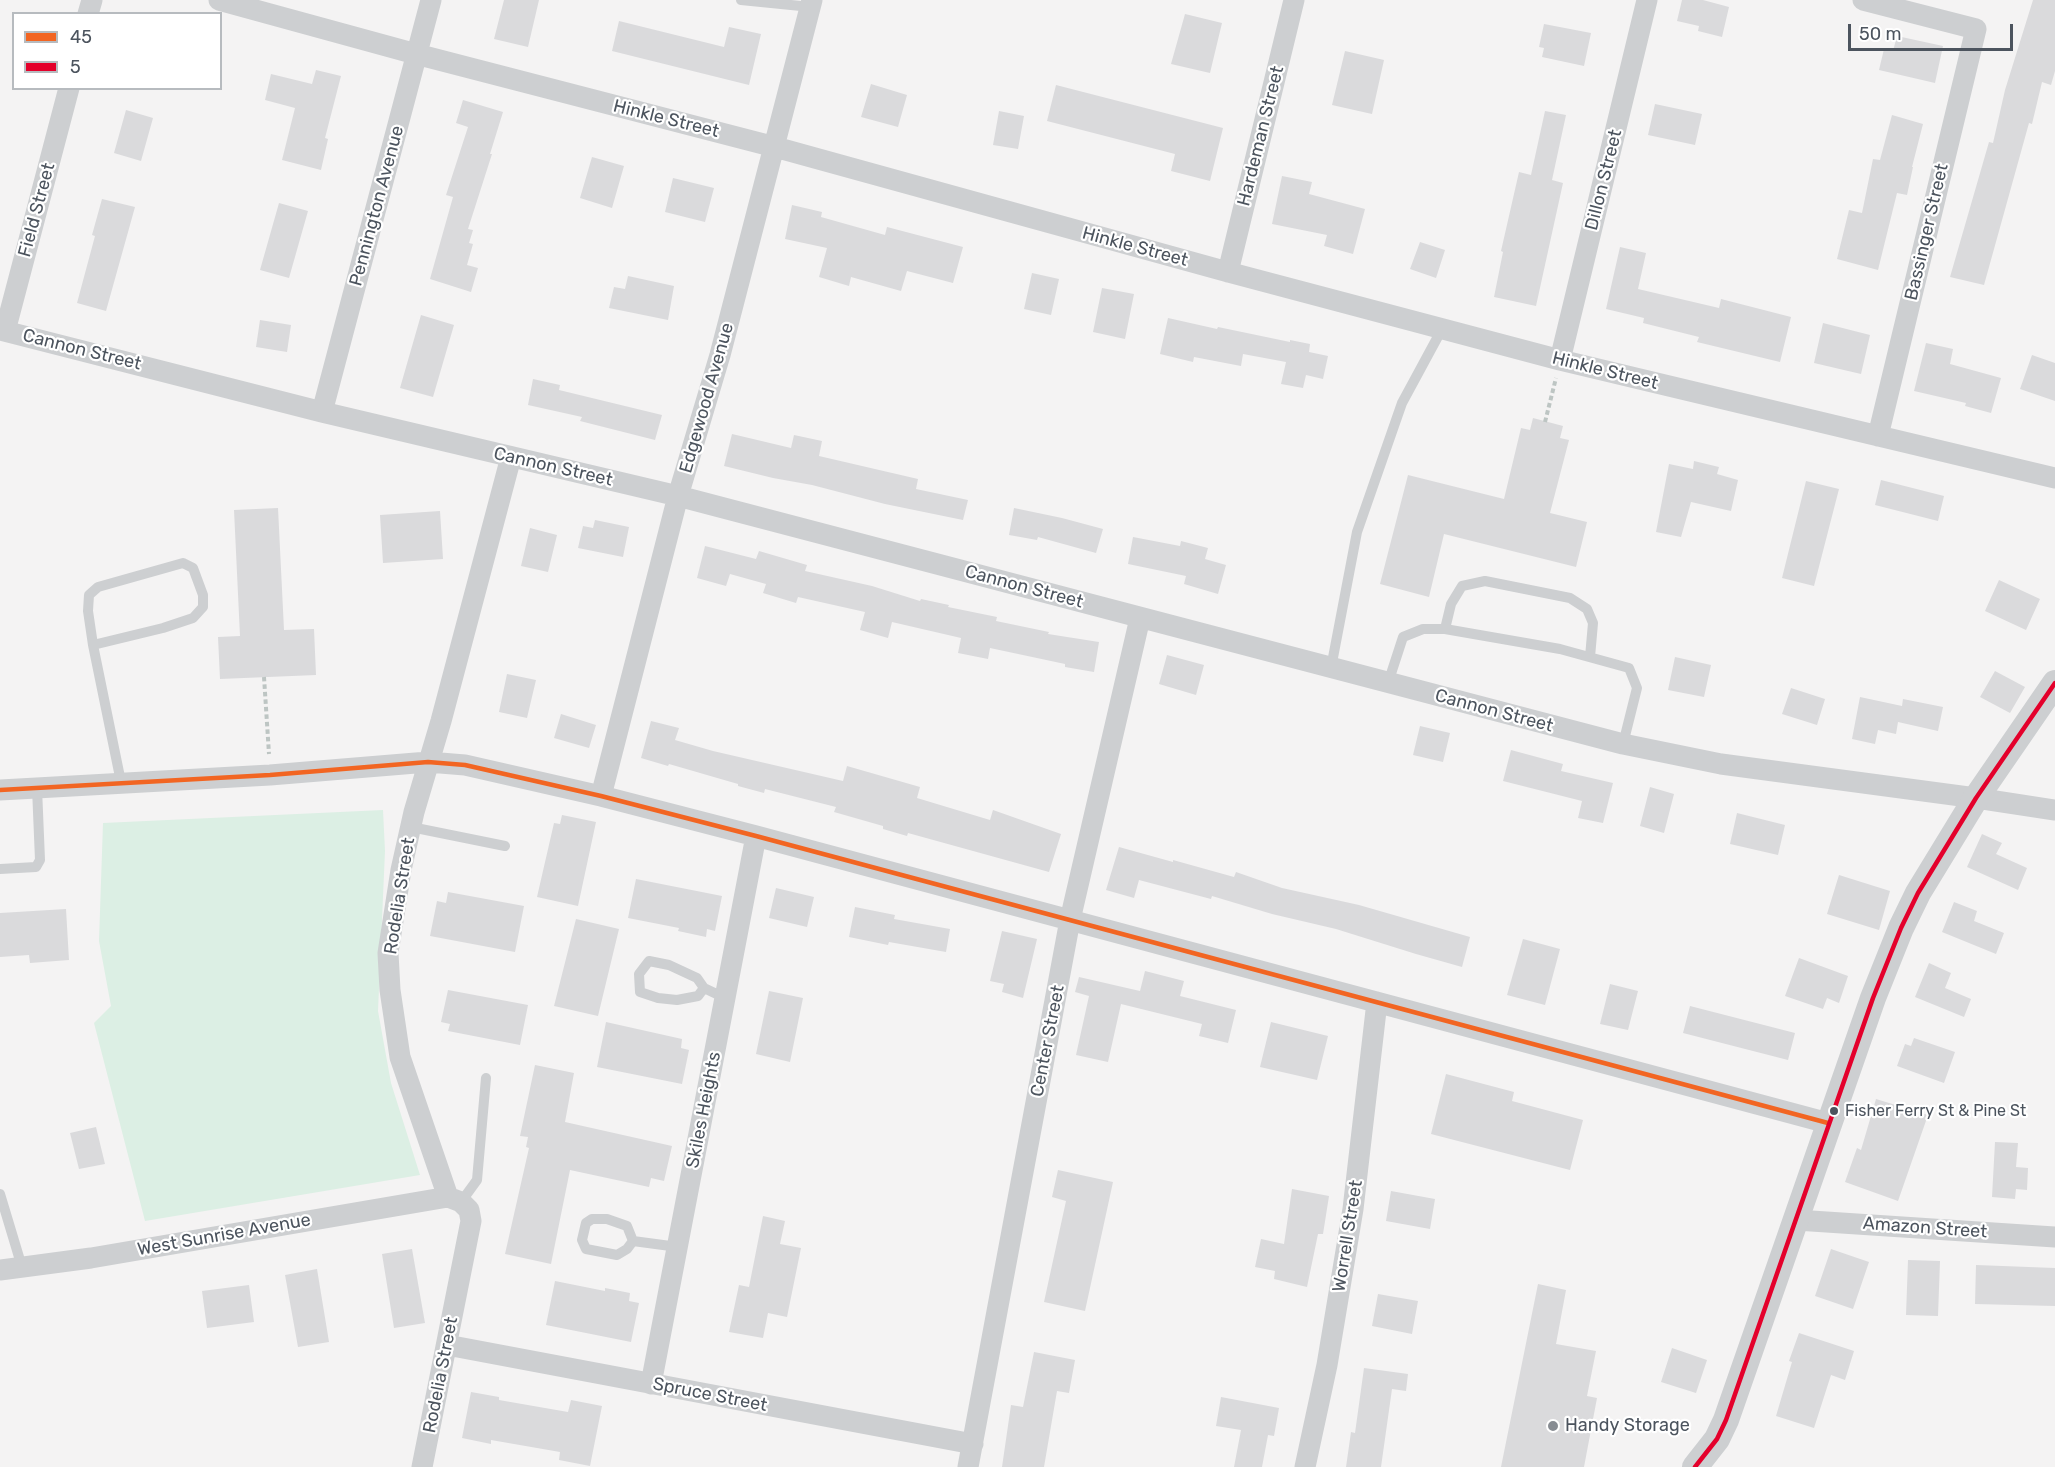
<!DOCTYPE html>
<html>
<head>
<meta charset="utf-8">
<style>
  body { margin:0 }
  #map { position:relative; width:2055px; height:1467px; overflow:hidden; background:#f4f3f3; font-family:Rubik,sans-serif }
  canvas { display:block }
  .legend { position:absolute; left:12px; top:12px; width:210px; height:78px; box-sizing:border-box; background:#fff; border:2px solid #b7bbbf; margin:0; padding:8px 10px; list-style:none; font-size:18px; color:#4c545e }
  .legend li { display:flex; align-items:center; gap:12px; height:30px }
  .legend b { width:30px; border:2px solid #b7bbbf }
  .scale { position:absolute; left:1848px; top:24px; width:165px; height:27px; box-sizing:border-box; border:3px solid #4c545e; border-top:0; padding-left:8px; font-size:18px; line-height:21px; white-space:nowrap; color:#4c545e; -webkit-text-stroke:4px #fff; paint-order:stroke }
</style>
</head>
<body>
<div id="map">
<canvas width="2055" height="1467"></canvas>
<ul class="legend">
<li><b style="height:8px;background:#f26522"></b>45</li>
<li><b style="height:8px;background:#e4002b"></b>5</li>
</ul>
<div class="scale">50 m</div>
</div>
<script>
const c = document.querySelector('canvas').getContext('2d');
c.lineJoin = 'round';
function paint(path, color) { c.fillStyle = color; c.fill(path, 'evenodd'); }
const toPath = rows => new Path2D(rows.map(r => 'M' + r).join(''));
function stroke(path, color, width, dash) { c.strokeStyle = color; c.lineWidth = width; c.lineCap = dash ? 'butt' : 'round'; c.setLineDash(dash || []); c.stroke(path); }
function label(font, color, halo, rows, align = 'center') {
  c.font = font + ' Rubik,sans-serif'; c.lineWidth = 4.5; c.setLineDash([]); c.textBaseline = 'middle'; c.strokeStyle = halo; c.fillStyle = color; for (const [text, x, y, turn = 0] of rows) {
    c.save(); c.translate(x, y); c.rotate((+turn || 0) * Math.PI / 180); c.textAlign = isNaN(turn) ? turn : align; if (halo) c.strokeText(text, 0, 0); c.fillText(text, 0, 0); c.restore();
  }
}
paint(toPath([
  [383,810,385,851,378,1011,391,1083,420,1175,145,1221,94,1023,111,1006,99,941,103,823]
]), '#dcefe4');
paint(toPath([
  [504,0,539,0,528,47,494,39],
  [1682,0,1703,0,1729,7,1722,37,1698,31,1699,26,1677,21],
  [2033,0,2055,0,2055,71,2051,85,2042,82,2032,124,2029,123,1984,285,1950,277,1989,142,1993,143,2005,90],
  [1185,14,1222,23,1210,73,1171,64],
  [619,21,724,47,729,27,761,34,749,85,612,51],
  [1544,24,1591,33,1584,66,1542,57,1544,48,1539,47],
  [1897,36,1943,46,1935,83,1879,70,1884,49,1893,51],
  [1345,51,1384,60,1372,114,1332,105],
  [316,70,341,76,325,138,328,139,321,170,282,160,295,108,265,100,271,74,312,84],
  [871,84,907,95,898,127,861,117],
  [1056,85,1223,128,1210,181,1171,171,1175,154,1047,121],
  [463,100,503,112,490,154,492,154,468,229,473,230,469,243,473,244,467,265,478,268,471,292,430,279,453,197,446,195,468,127,456,123],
  [1655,104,1702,114,1695,145,1648,135],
  [126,110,153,118,141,161,114,153],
  [999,111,1024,116,1018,149,993,145],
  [1545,111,1566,115,1552,180,1563,183,1536,306,1494,297,1503,252,1501,251,1519,172,1531,175],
  [1892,115,1923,124,1912,167,1913,167,1907,195,1897,193,1878,270,1837,259,1849,210,1862,213,1873,159,1880,160],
  [592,157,624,166,612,208,580,198],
  [1282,176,1312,182,1309,194,1365,209,1353,254,1324,246,1327,235,1272,224],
  [673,178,714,188,705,222,665,212],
  [102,199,135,207,106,311,77,303,95,236,92,235],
  [279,203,308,211,289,278,260,270],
  [792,205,822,212,821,217,885,235,887,227,963,247,953,283,907,271,901,291,851,277,849,286,819,277,827,248,785,239],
  [1420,242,1445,250,1436,278,1410,269],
  [1620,247,1646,253,1638,289,1719,308,1721,299,1791,317,1780,362,1697,342,1699,337,1643,323,1644,318,1606,309],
  [1032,273,1059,279,1051,315,1024,309],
  [628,276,674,286,668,320,609,308,614,287,625,289],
  [1102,288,1134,294,1125,339,1093,332],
  [421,315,454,325,433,397,400,388],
  [1168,318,1217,329,1218,327,1290,342,1290,340,1310,344,1309,352,1328,356,1323,379,1306,375,1303,388,1281,384,1286,362,1243,354,1241,366,1194,357,1193,362,1160,354],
  [260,320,291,325,287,352,256,347],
  [1823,323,1870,335,1861,374,1814,363],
  [1926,343,1953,349,1950,364,2001,378,1991,413,1965,406,1966,403,1914,391],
  [2032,355,2055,363,2055,401,2020,389],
  [533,379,560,385,559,390,662,415,655,440,580,421,582,417,528,405],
  [1533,418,1563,426,1560,438,1569,440,1550,513,1587,522,1576,567,1444,534,1429,597,1380,584,1408,475,1504,499,1521,428,1530,430],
  [732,434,791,448,794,435,822,441,819,456,918,479,916,489,968,500,963,520,885,504,812,485,773,478,724,466],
  [1694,461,1719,467,1717,474,1738,480,1731,511,1691,502,1681,537,1656,532,1669,464,1693,469],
  [1881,480,1944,496,1938,521,1875,505],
  [1806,481,1839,489,1814,586,1782,578],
  [278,508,284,630,314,629,316,675,220,679,218,637,240,636,234,510],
  [1014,508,1062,518,1103,529,1096,553,1038,537,1037,540,1009,535],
  [440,511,443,559,383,563,380,515],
  [595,520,629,527,623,557,578,548,583,526,593,528],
  [530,528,557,535,548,572,521,566],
  [1133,537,1180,546,1181,541,1208,548,1205,559,1226,565,1218,594,1184,584,1186,576,1128,564],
  [705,546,756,559,759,551,807,565,805,571,872,586,920,601,921,599,949,605,948,607,997,617,996,621,1049,632,1048,634,1099,642,1094,672,1065,667,1065,664,990,648,988,659,958,653,961,638,892,622,888,638,860,630,865,612,798,597,796,603,763,593,766,584,730,574,726,586,697,578],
  [1999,580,2040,599,2026,630,1985,611],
  [1167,655,1204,665,1196,695,1159,684],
  [1675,657,1711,665,1704,697,1668,690],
  [1995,671,2025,687,2010,713,1980,697],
  [507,674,536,680,527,718,499,712],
  [1791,688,1825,699,1817,725,1782,714],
  [1860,697,1902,706,1903,699,1943,707,1938,731,1898,722,1896,734,1878,730,1875,744,1852,739],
  [561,714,596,725,589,748,554,738],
  [651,721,679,728,675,740,713,751,843,781,847,766,920,787,917,798,990,820,993,810,1061,834,1049,872,908,833,907,836,883,829,883,826,834,812,836,807,765,789,764,793,738,786,738,784,669,764,668,766,641,758],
  [1420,726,1450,733,1443,762,1413,755],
  [1511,750,1563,764,1561,771,1613,783,1603,823,1578,818,1582,801,1503,781],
  [1650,787,1674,794,1664,833,1640,826],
  [1737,813,1785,825,1778,855,1730,844],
  [562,815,596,822,578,906,537,897,554,823,560,824],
  [1982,834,2002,843,1996,854,2027,868,2018,890,1967,867],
  [1119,847,1173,862,1173,860,1234,877,1236,872,1282,888,1359,905,1470,937,1462,967,1416,954,1336,929,1272,914,1212,896,1211,899,1139,880,1134,898,1106,890],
  [1839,875,1890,891,1879,930,1827,914],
  [636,879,722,896,715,931,707,929,706,937,678,931,679,928,628,918],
  [776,888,814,897,807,927,769,918],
  [448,892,524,906,515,952,430,936,437,901,446,903],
  [1954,902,1977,911,1974,921,2004,933,1996,954,1942,932],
  [855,907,895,915,894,919,950,929,946,952,889,942,888,945,849,937],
  [66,909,69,960,30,963,29,955,0,957,0,913],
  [576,919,619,929,598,1016,554,1006],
  [1002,931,1037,939,1023,998,1002,992,1004,984,990,981],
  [1523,939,1560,949,1545,1005,1507,995],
  [1799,958,1848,976,1839,1003,1827,998,1823,1009,1785,996],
  [1929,963,1951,973,1945,988,1971,999,1964,1017,1915,997],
  [1145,971,1184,981,1180,996,1236,1010,1228,1043,1199,1036,1202,1024,1121,1004,1108,1062,1076,1055,1089,996,1075,992,1079,977,1140,991],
  [1610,984,1638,991,1628,1030,1600,1024],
  [448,990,528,1005,520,1045,448,1031,450,1024,441,1022],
  [769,991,803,998,790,1062,756,1054],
  [1690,1006,1795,1033,1788,1060,1683,1033],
  [606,1022,682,1039,681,1048,689,1050,682,1084,597,1067],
  [1271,1022,1328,1036,1317,1080,1260,1067],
  [1914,1038,1955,1052,1944,1083,1897,1066,1905,1044,1911,1046],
  [535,1065,574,1073,565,1122,672,1146,664,1181,651,1178,649,1187,570,1170,551,1264,505,1254,529,1148,526,1147,528,1137,520,1136],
  [1446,1074,1514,1092,1512,1101,1583,1120,1570,1170,1431,1134],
  [1876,1099,1928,1115,1898,1201,1845,1182,1857,1148,1861,1150],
  [96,1127,105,1164,79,1169,70,1133],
  [1995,1142,2018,1143,2016,1167,2028,1168,2027,1190,2016,1189,2015,1199,1992,1197],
  [1058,1170,1113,1182,1085,1311,1044,1302,1066,1201,1052,1197],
  [1292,1189,1329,1196,1323,1234,1318,1234,1307,1287,1274,1279,1275,1271,1255,1267,1261,1239,1284,1244],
  [1391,1191,1435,1199,1430,1229,1386,1221],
  [763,1216,785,1221,780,1244,801,1248,787,1317,768,1313,763,1338,729,1332,739,1285,749,1287],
  [412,1249,425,1323,394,1328,382,1254],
  [1831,1249,1869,1262,1853,1309,1815,1296],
  [1908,1260,1940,1261,1938,1316,1906,1315],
  [1976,1265,2055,1268,2055,1306,1975,1304],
  [317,1269,329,1342,298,1347,285,1275],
  [555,1281,605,1291,605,1288,630,1293,629,1301,639,1303,631,1342,546,1325],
  [1538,1284,1566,1290,1556,1344,1596,1351,1587,1396,1597,1398,1584,1467,1501,1467],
  [249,1285,254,1322,207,1328,202,1291],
  [1378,1294,1418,1301,1412,1334,1372,1326],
  [1799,1333,1854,1351,1845,1380,1831,1375,1814,1428,1776,1416,1792,1362,1789,1361],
  [1672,1348,1707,1360,1696,1393,1661,1382],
  [1034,1352,1075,1360,1069,1393,1057,1391,1044,1467,1002,1467,1011,1405,1023,1407],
  [1364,1368,1408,1374,1406,1391,1392,1389,1381,1467,1346,1467,1351,1432,1355,1433],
  [471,1392,499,1397,499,1400,568,1412,571,1400,602,1406,590,1466,559,1460,560,1452,491,1440,491,1444,462,1438],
  [1221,1397,1279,1408,1274,1436,1268,1435,1262,1467,1234,1467,1241,1430,1216,1426]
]), '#dadadc');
stroke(toPath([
  [1545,422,1556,378],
  [264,677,269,754]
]), '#bdc5c3', 4, [4.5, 3]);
stroke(toPath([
  [741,0,811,7],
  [1445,629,1451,604,1462,586,1485,581,1570,598,1587,609,1593,623,1590,657],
  [93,645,163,628,193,618,203,607,203,595,193,568,183,563,98,587,89,595,88,611,93,645,121,782],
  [1331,668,1357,532,1402,403,1442,329],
  [1388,683,1403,637,1423,629,1445,629,1560,649,1629,668,1637,688,1623,744],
  [411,827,505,846],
  [0,869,36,867,40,860,37,788],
  [704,988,698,996,677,1000,658,998,640,992,639,974,649,961,669,965,697,978,704,988,725,998],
  [0,1194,22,1267],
  [461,1202,477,1180,486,1078],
  [633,1241,627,1226,607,1219,592,1219,586,1223,582,1240,586,1249,617,1255,627,1249,633,1241,678,1247]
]), '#cdcfd1', 10);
stroke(toPath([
  [219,0,416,54,775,147,1228,272,1560,360,2055,478],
  [1863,0,1976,29,1878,436],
  [88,14,92,0],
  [1228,272,1294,0],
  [0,330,322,412,678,496,1623,744,1721,764,1976,798,2055,810],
  [5,331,69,88],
  [1560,360,1647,0],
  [322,412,431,0],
  [0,790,270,775,428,762,465,765,601,796,756,836,1828,1123],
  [601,796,678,496,720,355,812,0],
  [1796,1220,2055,1237],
  [0,1270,91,1258,448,1197],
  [447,1345,973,1444],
  [651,1384,756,836],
  [422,1467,471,1221,469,1210,461,1202,448,1197,400,1057,390,990,388,953,401,870,414,812,441,721,511,457],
  [968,1467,1070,920,1140,618],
  [1305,1467,1327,1365,1353,1209,1377,1002]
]), '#cdcfd1', 21);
stroke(toPath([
  [1695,1467,1717,1439,1726,1420,1873,998,1901,928,1918,893,1976,798,2055,683]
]), '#cdcfd1', 26);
stroke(toPath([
  [0,790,270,775,428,762,465,765,601,796,756,836,1828,1123]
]), '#f26522', 4.5);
stroke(toPath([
  [1695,1467,1717,1439,1726,1420,1873,998,1901,928,1918,893,1976,798,2055,683]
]), '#e4002b', 4.5);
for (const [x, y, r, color] of [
  [1834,1111,5,"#4c545e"],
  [1553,1426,6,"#878c92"]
]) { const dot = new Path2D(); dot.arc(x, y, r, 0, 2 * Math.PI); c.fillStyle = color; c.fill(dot); stroke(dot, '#fff', 2); }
label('16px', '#4c545e', '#fff', [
  ["Fisher Ferry St & Pine St",1845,1111]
], 'left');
label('18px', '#4c545e', '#fff', [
  ["Hinkle Street",666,119,14],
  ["Hardeman Street",1261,136,-76],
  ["Dillon Street",1604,180,-76],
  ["Pennington Avenue",377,206,-75],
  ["Field Street",37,210,-75],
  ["Bassinger Street",1927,232,-77],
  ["Hinkle Street",1135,247,15],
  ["Cannon Street",82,350,14],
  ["Hinkle Street",1605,371,14],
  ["Edgewood Avenue",707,398,-74],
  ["Cannon Street",553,467,13],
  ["Cannon Street",1024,587,15],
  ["Cannon Street",1494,711,15],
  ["Rodelia Street",400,896,-81],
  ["Center Street",1048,1041,-79],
  ["Skiles Heights",704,1110,-79],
  ["Amazon Street",1925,1228,4],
  ["West Sunrise Avenue",224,1235,-10],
  ["Worrell Street",1348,1236,-81],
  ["Rodelia Street",441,1375,-79],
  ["Spruce Street",710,1395,11]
]);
label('18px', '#4c545e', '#fff', [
  ["Handy Storage",1565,1426]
], 'left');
</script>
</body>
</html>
